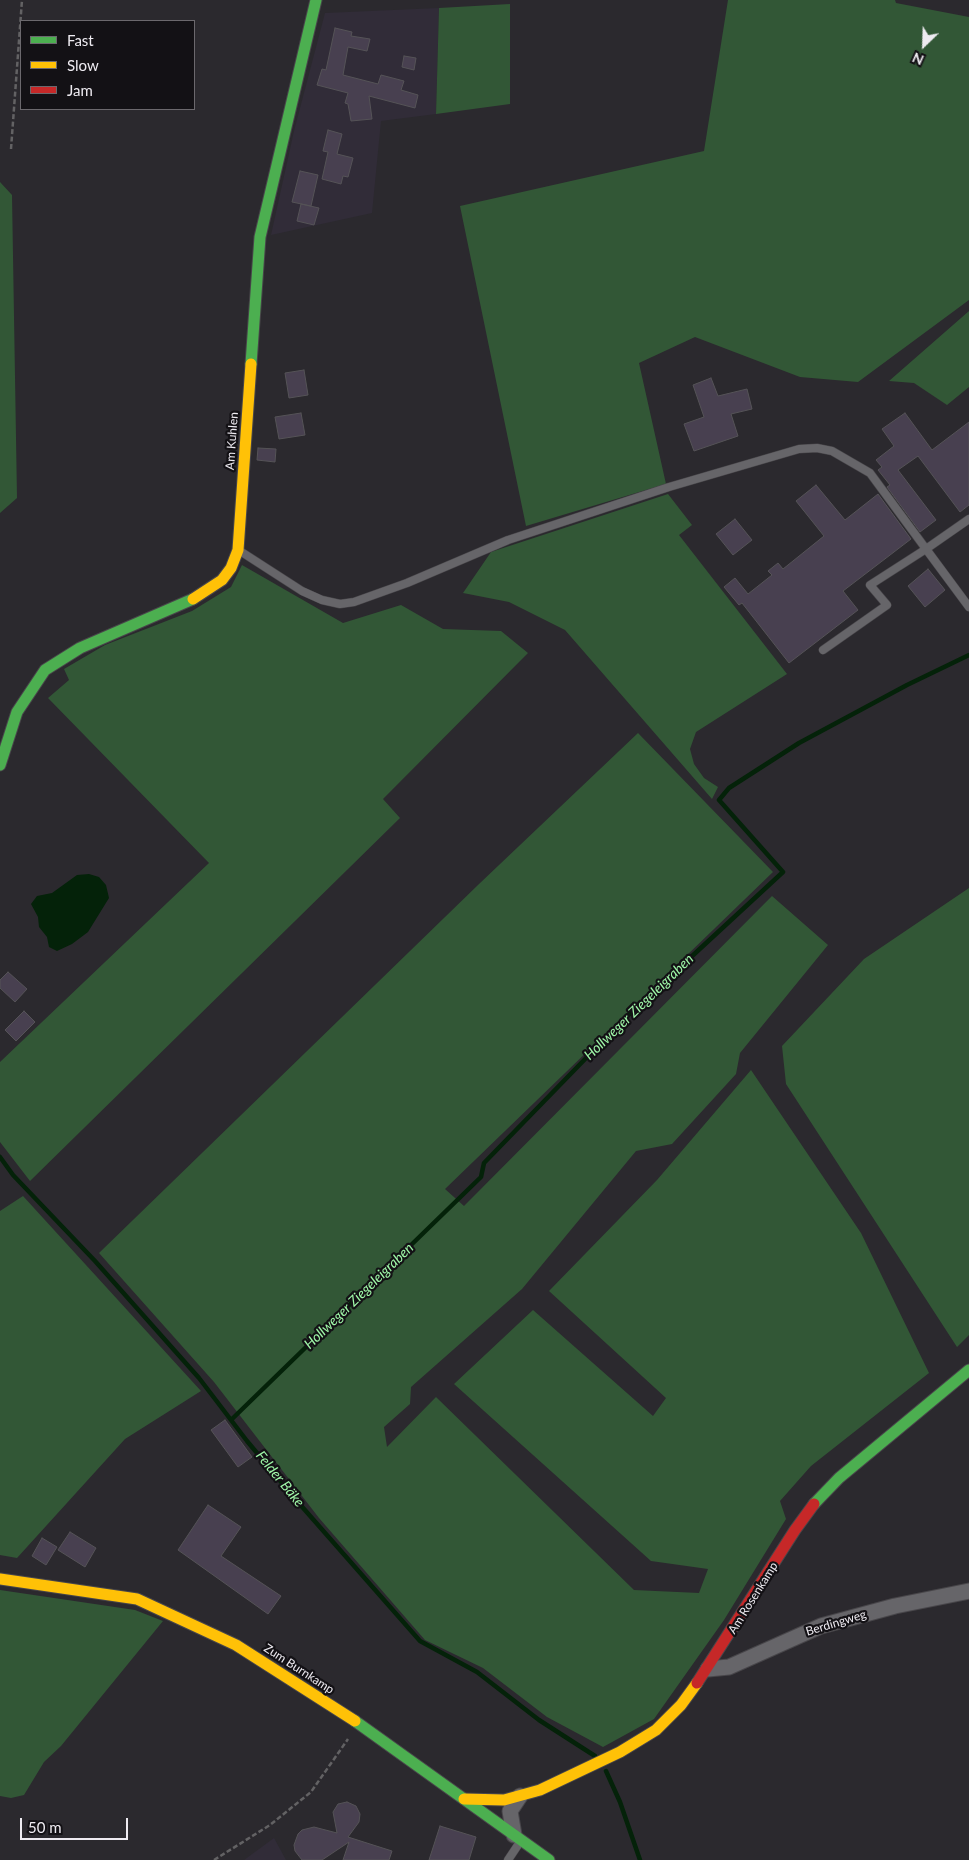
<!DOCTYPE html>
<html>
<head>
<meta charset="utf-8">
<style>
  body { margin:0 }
  #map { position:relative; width:969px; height:1860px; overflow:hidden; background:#2b292e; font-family:Lato,sans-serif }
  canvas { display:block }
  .legend { position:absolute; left:20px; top:20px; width:175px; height:90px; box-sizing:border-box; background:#131115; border:1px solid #6b686d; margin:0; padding:6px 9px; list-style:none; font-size:15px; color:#eeebf1 }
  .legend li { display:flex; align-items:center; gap:10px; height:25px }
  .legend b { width:25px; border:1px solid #6b686d }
  .north { position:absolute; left:899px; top:20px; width:50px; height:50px; -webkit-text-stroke:4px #131115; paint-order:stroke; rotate:204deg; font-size:14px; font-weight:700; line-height:20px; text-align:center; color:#eeebf1 }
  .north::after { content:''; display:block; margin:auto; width:18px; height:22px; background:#eeebf1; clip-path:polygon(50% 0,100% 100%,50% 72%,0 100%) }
  .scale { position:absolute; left:20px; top:1818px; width:108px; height:22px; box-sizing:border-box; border:2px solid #eeebf1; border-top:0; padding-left:6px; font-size:15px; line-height:18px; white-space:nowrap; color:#eeebf1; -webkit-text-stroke:4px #131115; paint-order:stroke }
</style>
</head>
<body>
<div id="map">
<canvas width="969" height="1860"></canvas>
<ul class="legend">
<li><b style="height:6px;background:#4caf50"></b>Fast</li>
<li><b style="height:6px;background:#ffc107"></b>Slow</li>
<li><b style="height:6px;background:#c62828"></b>Jam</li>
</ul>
<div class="north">N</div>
<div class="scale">50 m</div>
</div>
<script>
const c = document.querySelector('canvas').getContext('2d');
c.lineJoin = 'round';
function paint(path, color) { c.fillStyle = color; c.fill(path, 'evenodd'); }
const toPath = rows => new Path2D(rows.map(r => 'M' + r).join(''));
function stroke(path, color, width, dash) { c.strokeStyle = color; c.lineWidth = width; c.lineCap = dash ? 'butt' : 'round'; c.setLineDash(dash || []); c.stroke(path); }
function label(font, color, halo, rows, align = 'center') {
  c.font = font + ' Lato,sans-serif'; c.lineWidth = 4.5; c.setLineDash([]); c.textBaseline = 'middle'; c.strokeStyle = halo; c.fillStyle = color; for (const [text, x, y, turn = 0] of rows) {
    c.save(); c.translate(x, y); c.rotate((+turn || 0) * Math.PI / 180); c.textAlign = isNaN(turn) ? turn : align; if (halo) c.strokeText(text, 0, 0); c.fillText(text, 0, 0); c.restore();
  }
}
paint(toPath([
  [439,8,436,114,381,121,372,213,271,235,294,131,325,13],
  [274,1838,286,1860,244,1860]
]), '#312c38');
paint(toPath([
  [728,0,895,0,896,3,969,17,969,300,858,382,800,377,695,337,639,363,666,484,526,526,460,206,704,151],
  [510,4,510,104,436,114,439,8],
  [0,182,12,195,17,498,0,513],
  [969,311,969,387,947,405,914,383,889,381],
  [668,494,692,525,679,535,787,674,696,732,690,749,694,764,704,778,718,787,712,799,565,630,509,602,463,593,491,552],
  [242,565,343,623,401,605,443,629,501,631,528,653,383,799,400,818,30,1181,0,1142,0,1062,209,863,48,698,69,680,64,669,105,645,192,611,231,587],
  [638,733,773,872,445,1189,464,1206,772,896,828,945,740,1053,736,1074,672,1144,636,1151,522,1289,411,1387,410,1404,384,1427,387,1447,436,1397,634,1590,699,1593,708,1569,651,1561,454,1384,533,1310,653,1416,666,1398,549,1291,657,1180,751,1070,861,1233,929,1373,811,1466,780,1501,786,1519,724,1620,654,1719,603,1747,547,1717,483,1668,425,1640,319,1518,214,1382,99,1253,479,884],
  [969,888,969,1335,957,1347,786,1084,782,1046,864,959],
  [23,1196,201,1391,125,1439,17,1558,0,1555,0,1211],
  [0,1590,135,1610,163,1621,61,1746,44,1762,24,1795,11,1798,0,1796]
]), '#325736');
paint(toPath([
  [89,874,99,877,106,885,109,898,88,932,72,944,57,951,49,947,47,937,39,927,38,917,31,904,37,896,52,893,77,875]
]), '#042209');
stroke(toPath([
  [0,1157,13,1175,95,1261,199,1378,247,1441,297,1501,420,1641,477,1672,539,1720,595,1756],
  [231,1420,481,1177,484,1163,624,1019,783,872,719,800,729,788,799,743,907,685,969,655],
  [606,1771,620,1802,640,1860]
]), '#042209', 4.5);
const building = toPath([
  [335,28,352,32,351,36,370,39,367,51,348,47,343,75,378,84,381,75,404,81,401,90,418,95,415,108,369,96,372,119,351,121,348,104,345,103,348,93,317,85,322,69,326,70,335,28],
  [404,56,416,58,414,70,402,67,404,56],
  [328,130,342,134,337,154,353,158,348,177,343,176,341,184,322,179,328,152,323,151,328,130],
  [300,171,318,175,311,206,292,202,300,171],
  [301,204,319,208,314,225,297,221,301,204],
  [304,370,308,395,289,398,285,373,304,370],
  [711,378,718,396,747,389,752,409,731,414,738,436,694,451,684,424,704,417,693,385,711,378],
  [301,413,305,435,279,439,275,417,301,413],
  [905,413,932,450,969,422,969,505,960,512,918,456,898,470,936,520,920,532,887,487,890,485,878,470,882,467,876,460,894,446,882,429,905,413],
  [258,448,276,449,275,462,257,460,258,448],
  [816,485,845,520,878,494,911,539,843,591,858,610,789,663,742,603,739,605,724,587,735,578,748,594,772,575,768,571,778,563,783,569,824,536,796,501,816,485],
  [735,519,752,540,733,555,716,534,735,519],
  [928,569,945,590,925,607,908,586,928,569],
  [8,972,27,989,15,1002,0,988,0,980,8,972],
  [24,1011,35,1022,16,1041,5,1030,24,1011],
  [225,1420,252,1457,238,1467,211,1430,225,1420],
  [208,1505,241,1527,221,1556,281,1596,268,1614,178,1550,208,1505],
  [70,1532,96,1548,85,1567,58,1550,70,1532],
  [42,1538,57,1547,46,1565,32,1556,42,1538],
  [347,1802,356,1806,360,1814,359,1822,348,1837,392,1851,389,1860,343,1860,349,1842,322,1860,302,1860,295,1851,294,1845,298,1834,302,1830,314,1827,337,1833,333,1812,338,1804,347,1802],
  [440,1826,476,1837,469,1860,429,1860,440,1826]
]);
paint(building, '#484050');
stroke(building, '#555357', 1);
const lane = toPath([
  [240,551,302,591,322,600,340,604,354,602,407,583,508,540,669,487,799,449,817,448,832,451,870,473,926,549,969,519],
  [823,650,887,605,870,585,926,549,969,607],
  [508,1860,520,1842]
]);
const street = toPath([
  [708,1669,729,1667,821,1626,895,1606,969,1591],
  [514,1835,510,1811,520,1796]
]);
const fast = toPath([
  [251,364,260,237,316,0],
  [0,765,17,712,45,670,80,648,193,599],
  [814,1504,839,1478,969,1370],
  [355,1721,549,1860]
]);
const slow = toPath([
  [193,599,222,580,231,568,238,550,251,364],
  [0,1579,137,1599,236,1645,355,1721],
  [464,1799,504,1800,540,1790,620,1752,656,1730,681,1705,697,1683]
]);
const jam = toPath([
  [697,1683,795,1530,814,1504]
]);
stroke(lane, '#48464a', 9);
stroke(street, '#48464a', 17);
stroke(fast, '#48464a', 13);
stroke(slow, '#48464a', 13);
stroke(jam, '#48464a', 13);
stroke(toPath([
  [11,149,22,0],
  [214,1860,270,1825,311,1792,348,1739]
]), '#636264', 2.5, [5, 2.5]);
stroke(lane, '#666569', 8);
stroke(street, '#666569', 15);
stroke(fast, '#4caf50', 11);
stroke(slow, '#ffc107', 11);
stroke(jam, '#c62828', 11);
label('12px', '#eeebf1', '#131115', [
  ["Am Kuhlen",232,441,-86],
  ["Am Rosenkamp",753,1598,-58],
  ["Berdingweg",836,1623,-17],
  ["Zum Burnkamp",299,1669,33]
]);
label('italic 14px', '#a0f9a9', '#131115', [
  ["Hollweger Ziegeleigraben",639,1007,-44],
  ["Hollweger Ziegeleigraben",359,1296,-44],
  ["Felder Bäke",280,1479,51]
]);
</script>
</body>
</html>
